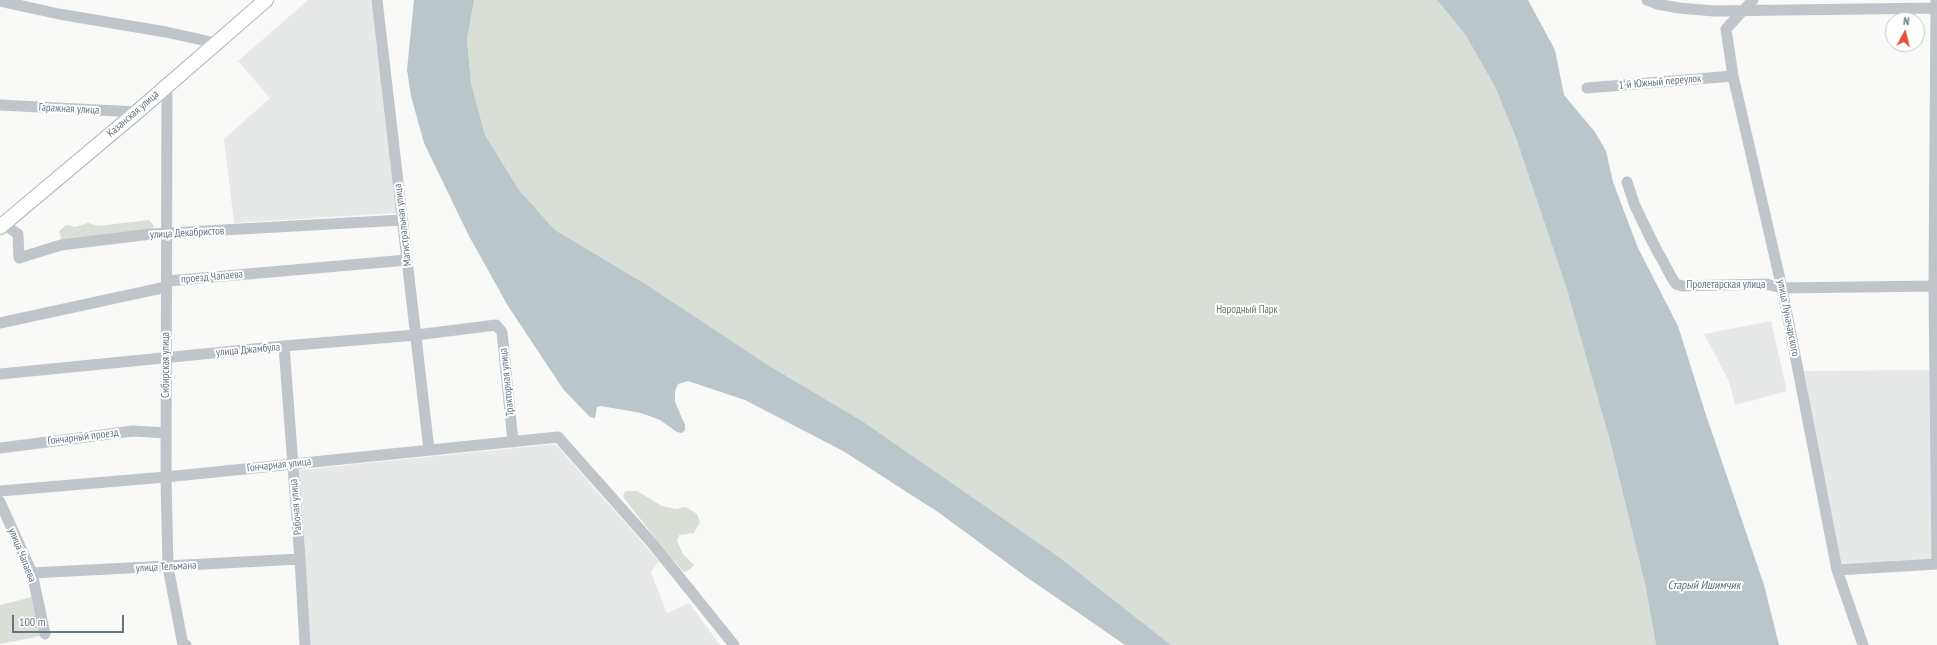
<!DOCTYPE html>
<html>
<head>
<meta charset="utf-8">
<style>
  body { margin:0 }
  #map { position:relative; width:1937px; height:645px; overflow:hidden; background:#f9f9f7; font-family:"PT Sans Narrow",sans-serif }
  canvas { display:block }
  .north { position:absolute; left:1885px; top:12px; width:40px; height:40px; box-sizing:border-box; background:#fff; border:1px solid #c1c8cd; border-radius:50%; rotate:7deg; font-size:11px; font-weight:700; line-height:16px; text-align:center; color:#657681 }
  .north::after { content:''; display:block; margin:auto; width:14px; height:18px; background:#de5433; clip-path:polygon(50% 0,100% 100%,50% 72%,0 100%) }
  .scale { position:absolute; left:12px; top:615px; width:112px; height:18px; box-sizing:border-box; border:2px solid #657681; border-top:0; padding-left:5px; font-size:12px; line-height:14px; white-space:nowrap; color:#657681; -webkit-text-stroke:3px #fff; paint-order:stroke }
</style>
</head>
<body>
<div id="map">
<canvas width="1937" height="645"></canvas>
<div class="north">N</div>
<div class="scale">100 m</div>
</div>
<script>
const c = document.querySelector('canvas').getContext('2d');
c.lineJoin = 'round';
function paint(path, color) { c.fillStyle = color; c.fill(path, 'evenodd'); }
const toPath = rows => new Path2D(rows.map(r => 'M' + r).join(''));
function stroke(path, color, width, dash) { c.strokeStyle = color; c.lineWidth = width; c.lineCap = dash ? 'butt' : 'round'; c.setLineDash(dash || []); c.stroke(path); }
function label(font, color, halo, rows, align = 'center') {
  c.font = font + ' "PT Sans Narrow",sans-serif'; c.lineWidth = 4; c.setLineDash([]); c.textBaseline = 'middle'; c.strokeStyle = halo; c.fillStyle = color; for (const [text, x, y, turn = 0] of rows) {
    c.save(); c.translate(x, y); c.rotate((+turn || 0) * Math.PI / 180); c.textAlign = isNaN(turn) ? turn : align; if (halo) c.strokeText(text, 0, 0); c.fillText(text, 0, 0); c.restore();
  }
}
paint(toPath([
  [308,0,373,0,396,213,234,223,224,139,270,98,238,61],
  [1771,321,1787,391,1735,405,1729,381,1704,334],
  [1931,370,1932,560,1840,566,1804,371],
  [555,444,659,561,651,572,667,613,689,603,720,645,310,645,299,470]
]), '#e7e8e8');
paint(toPath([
  [474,0,1437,0,1465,34,1495,87,1516,138,1567,290,1610,441,1645,584,1656,645,1171,645,1059,557,862,421,768,365,647,285,555,230,519,190,485,135,471,83,467,39],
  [149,220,154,226,152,230,62,241,59,231,66,225,75,227,88,223,98,226],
  [625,491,637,491,662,506,675,509,686,507,697,514,700,522,694,533,679,535,677,541,683,554,694,565,689,570,684,572,669,555,623,497],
  [32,597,41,636,0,644,0,605]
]), '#d9ded6');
paint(toPath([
  [414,0,474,0,467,39,471,83,485,135,519,190,555,230,647,285,768,365,862,421,1059,557,1171,645,1125,645,1025,576,938,512,843,451,745,400,688,381,678,384,675,391,675,402,685,425,685,430,682,433,677,432,660,420,641,413,601,406,597,407,595,418,590,417,563,389,508,306,469,236,424,143,411,96,407,70],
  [1437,0,1528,0,1555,50,1564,95,1595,132,1606,151,1613,182,1638,248,1678,326,1705,412,1764,585,1779,645,1656,645,1645,584,1610,441,1567,290,1516,138,1495,87,1465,34]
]), '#bac6ca');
const major = toPath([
  [0,227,137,112,266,0]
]);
stroke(major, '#b4b9bd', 16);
stroke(toPath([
  [377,0,429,450],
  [1647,0,1657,4,1679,8,1714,11,1937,8],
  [1753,0,1726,29,1733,76,1782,288,1837,570,1863,645],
  [1936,0,1934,286,1937,564],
  [0,1,59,14,166,32,216,43],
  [167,84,166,477,168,567,183,645,186,645],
  [1587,88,1733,76],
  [0,105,137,112],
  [1627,182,1635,206,1653,243,1672,278,1676,284,1682,286,1766,284,1782,288,1937,286],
  [0,222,18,234,19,258,61,245,151,234,402,220],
  [0,323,166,287,168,281,407,260],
  [284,346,300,559,305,645],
  [0,374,284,346,416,335,496,325,502,332,513,442],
  [0,448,133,431,166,433],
  [0,491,166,477,558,437,652,543,734,645],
  [0,502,32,573,45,634],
  [1837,570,1937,564],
  [32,573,300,559]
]), '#c0c5c9', 11);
stroke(major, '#fff', 14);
label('11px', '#657681', '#fff', [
  ["1-й Южный переулок",1660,82,-5],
  ["Гаражная улица",69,109,3],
  ["Казанская улица",133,114,-41],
  ["Магистральная улица",403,225,-97],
  ["улица Декабристов",187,233,-3],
  ["проезд Чапаева",212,277,-5],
  ["Пролетарская улица",1726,285],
  ["улица Луначарского",1788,318,79],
  ["улица Джамбула",248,350,-5],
  ["Сибирская улица",166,365,-90],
  ["Тракторная улица",507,382,-96],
  ["Гончарный проезд",83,437,-7],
  ["Гончарная улица",279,465,-6],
  ["Рабочая улица",296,507,-95],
  ["улица Чапаева",22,555,68],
  ["улица Тельмана",166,567,-3]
]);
label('11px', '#687964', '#fff', [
  ["Народный Парк",1247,310]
]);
label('italic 12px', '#60747b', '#fff', [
  ["Старый Ишимчик",1704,586]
]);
</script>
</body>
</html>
